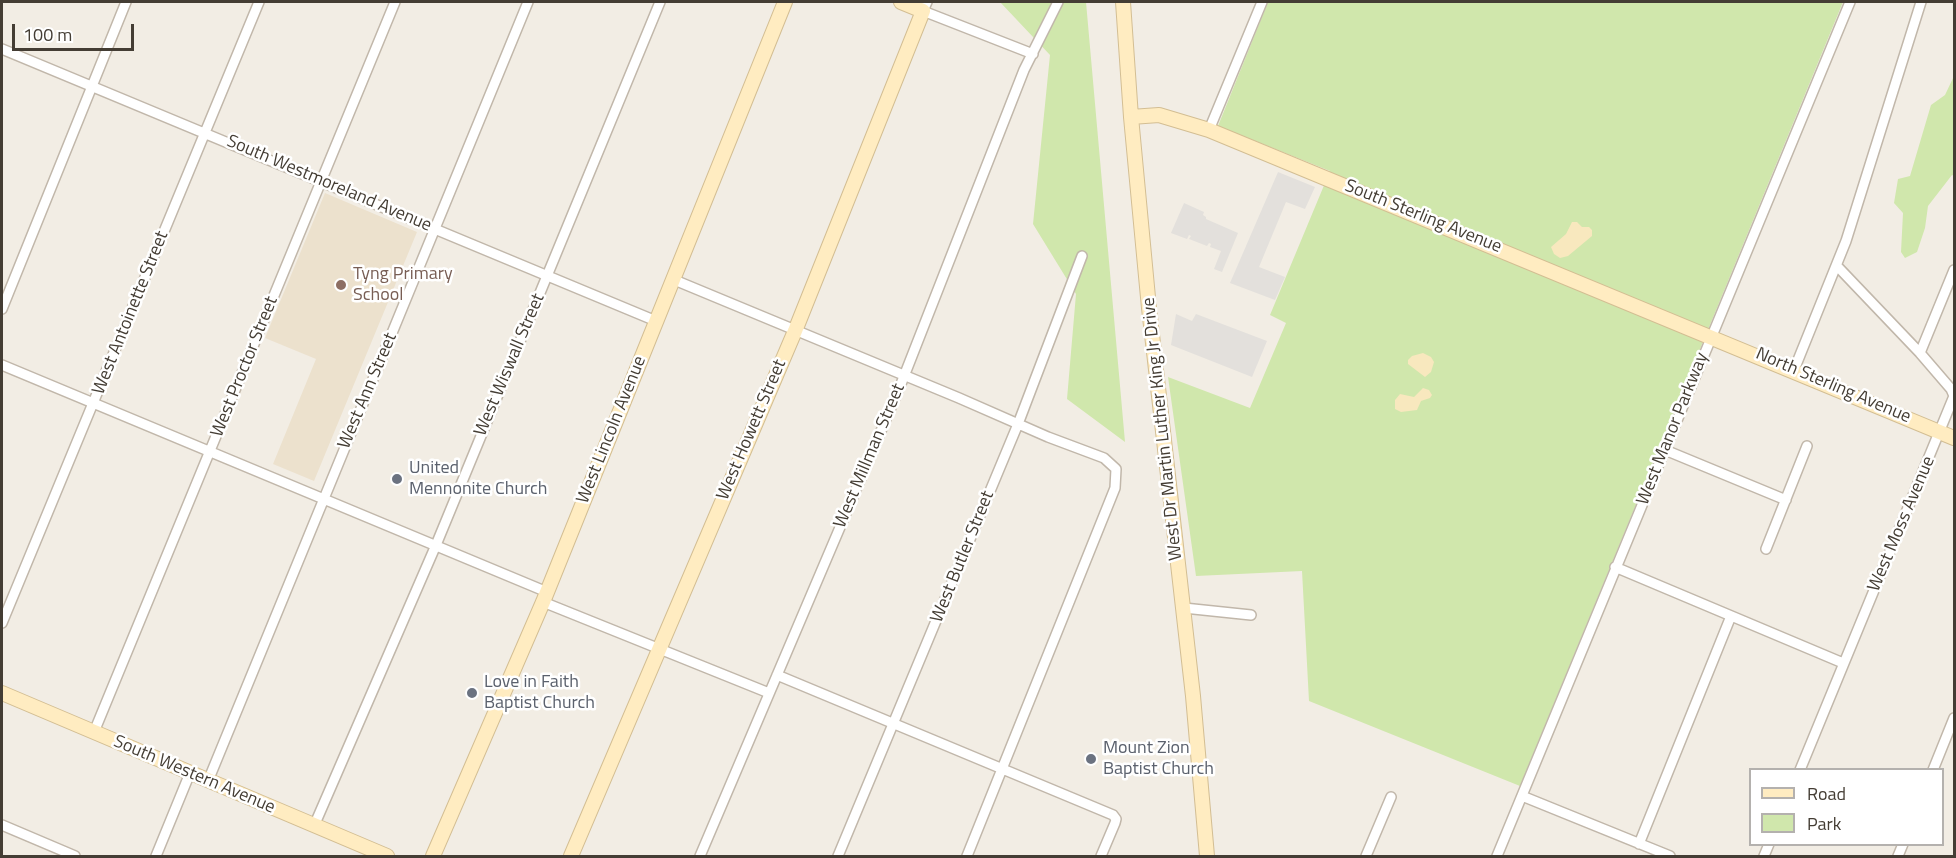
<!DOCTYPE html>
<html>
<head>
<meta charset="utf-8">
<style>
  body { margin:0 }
  #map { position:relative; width:1956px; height:858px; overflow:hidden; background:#f2ede4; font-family:"Titillium Web",sans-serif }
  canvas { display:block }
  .frame { position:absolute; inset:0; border:3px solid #443d34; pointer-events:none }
  .legend { position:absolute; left:1749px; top:768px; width:195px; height:78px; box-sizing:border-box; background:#fff; border:2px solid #b4b1ae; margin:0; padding:8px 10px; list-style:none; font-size:18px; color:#443d34 }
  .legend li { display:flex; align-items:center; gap:12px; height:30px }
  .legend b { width:30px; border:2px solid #b4b1ae }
  .scale { position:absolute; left:12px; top:24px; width:122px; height:27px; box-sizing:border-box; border:3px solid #443d34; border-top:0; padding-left:8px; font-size:18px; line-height:21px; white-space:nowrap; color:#443d34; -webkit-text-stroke:4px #fff; paint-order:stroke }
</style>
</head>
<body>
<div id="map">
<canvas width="1956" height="858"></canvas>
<div class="frame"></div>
<ul class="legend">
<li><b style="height:8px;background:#ffecc1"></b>Road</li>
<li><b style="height:16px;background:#d0e7ac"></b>Park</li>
</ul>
<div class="scale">100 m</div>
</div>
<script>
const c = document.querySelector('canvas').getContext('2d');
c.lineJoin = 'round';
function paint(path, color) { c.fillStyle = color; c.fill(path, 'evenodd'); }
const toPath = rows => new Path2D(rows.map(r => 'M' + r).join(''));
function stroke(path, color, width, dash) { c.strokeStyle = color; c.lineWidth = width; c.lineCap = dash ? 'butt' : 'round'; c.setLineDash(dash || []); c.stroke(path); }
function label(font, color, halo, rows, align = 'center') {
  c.font = font + ' "Titillium Web",sans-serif'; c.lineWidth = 5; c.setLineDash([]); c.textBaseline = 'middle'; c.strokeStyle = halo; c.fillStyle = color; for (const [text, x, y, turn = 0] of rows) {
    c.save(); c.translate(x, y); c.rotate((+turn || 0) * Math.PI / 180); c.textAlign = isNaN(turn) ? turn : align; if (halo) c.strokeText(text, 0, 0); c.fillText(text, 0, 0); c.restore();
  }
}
paint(toPath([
  [325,193,417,232,314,481,273,464,316,359,265,338]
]), '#ece1cd');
paint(toPath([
  [1000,2,1086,2,1125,442,1067,399,1076,294,1033,224,1050,55],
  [1268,2,1843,2,1520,786,1309,701,1302,571,1196,576,1168,377,1250,408,1286,323,1270,315,1330,171,1218,126],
  [1954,76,1954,176,1952,175,1928,206,1925,228,1917,252,1905,258,1901,252,1903,213,1894,203,1898,179,1910,176,1931,105,1945,95]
]), '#d0e7ac');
paint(toPath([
  [1572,222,1577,222,1582,227,1589,227,1592,230,1592,236,1568,256,1560,258,1554,254,1551,247,1566,234],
  [1423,353,1431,357,1434,362,1431,372,1425,377,1408,364,1408,360,1412,356],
  [1423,388,1429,390,1432,395,1430,398,1421,401,1417,410,1401,412,1395,409,1395,400,1400,394,1414,397]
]), '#f8e8be');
paint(toPath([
  [1278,172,1315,187,1305,209,1286,202,1259,267,1285,277,1275,300,1230,283],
  [1184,203,1204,212,1203,215,1206,217,1206,219,1238,233,1222,272,1214,269,1221,251,1210,247,1211,244,1209,243,1207,246,1189,239,1191,236,1189,235,1187,239,1171,233],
  [1176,314,1192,321,1196,314,1267,341,1252,377,1171,345]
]), '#e3e0dc');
const street = toPath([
  [927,2,923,11,1033,54],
  [2,49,656,321],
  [1209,130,1262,2],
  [672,279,959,398,1048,437,1104,458,1116,469,1115,488,967,856],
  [2,309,126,2],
  [1920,353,1954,270],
  [2,365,547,592],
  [1794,370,1846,241,1921,2],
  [1665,450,1786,500],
  [1766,549,1807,446],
  [1615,567,1843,663],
  [543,602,769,693],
  [1184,608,1251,615],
  [2,623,259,2],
  [777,675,1113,815,1116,819,1115,823,1101,856],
  [94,732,395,2],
  [1800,770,1954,396,1951,389,1920,353,1837,266],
  [1933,770,1954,718],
  [208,781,528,2],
  [1522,796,1670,856],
  [2,825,75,856],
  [314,826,436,545,660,2],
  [1639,844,1731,616],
  [156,856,190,773],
  [700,856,901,384,1024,70,1058,2],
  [838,856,1018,424,1082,256],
  [1366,856,1391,797],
  [1497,856,1850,2],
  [1764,856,1769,844],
  [1898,856,1903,844]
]);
const secondary = toPath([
  [1123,2,1131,117,1149,308,1193,696,1207,856],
  [1131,117,1159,115,1209,130,1954,438],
  [2,693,387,856],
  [433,856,543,602,785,2],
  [571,856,795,331,923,11,901,2]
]);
stroke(street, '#c1b7aa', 12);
stroke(secondary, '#d3be93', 16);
stroke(street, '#fff', 9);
stroke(secondary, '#ffecc1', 14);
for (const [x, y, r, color] of [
  [341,285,6,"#8d6e63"],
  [397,479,6,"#6b7280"],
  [472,693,6,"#6b7280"],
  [1091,759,6,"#6b7280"]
]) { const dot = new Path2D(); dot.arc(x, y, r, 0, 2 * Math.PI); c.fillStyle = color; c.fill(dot); stroke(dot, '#fff', 2); }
label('18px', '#443d34', '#fff', [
  ["South Westmoreland Avenue",329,184,23],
  ["South Sterling Avenue",1423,217,22],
  ["West Antoinette Street",131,313,-68],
  ["West Wiswall Street",510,365,-67],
  ["West Proctor Street",245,367,-68],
  ["North Sterling Avenue",1833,386,23],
  ["West Ann Street",368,391,-67],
  ["West Dr Martin Luther King Jr Drive",1163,429,-96],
  ["West Manor Parkway",1673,429,-68],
  ["West Lincoln Avenue",612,430,-68],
  ["West Howett Street",752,430,-67],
  ["West Millman Street",870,456,-67],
  ["West Moss Avenue",1902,524,-67],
  ["West Butler Street",963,557,-68],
  ["South Western Avenue",194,775,23]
]);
label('18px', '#785e54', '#fff', [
  ["Tyng Primary",353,275],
  ["School",353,296]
], 'left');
label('18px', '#5b616d', '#fff', [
  ["United",409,469],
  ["Mennonite Church",409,490],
  ["Love in Faith",484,683],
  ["Baptist Church",484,704],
  ["Mount Zion",1103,749],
  ["Baptist Church",1103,770]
], 'left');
</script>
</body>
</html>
